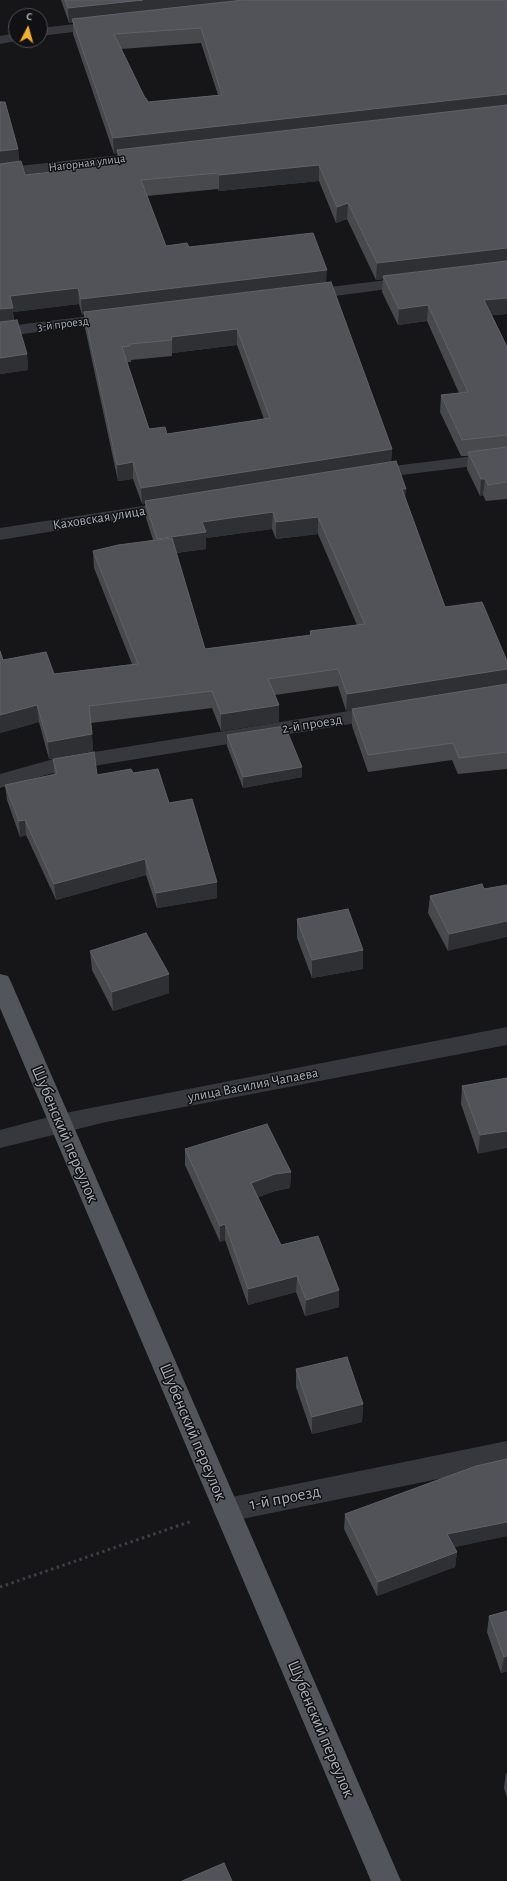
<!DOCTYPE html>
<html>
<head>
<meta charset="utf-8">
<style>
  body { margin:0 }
  #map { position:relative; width:507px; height:1881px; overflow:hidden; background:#161618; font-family:"Alegreya Sans",sans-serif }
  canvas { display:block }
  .north { position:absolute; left:8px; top:8px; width:40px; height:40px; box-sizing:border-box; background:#111113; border:1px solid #4d4f55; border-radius:50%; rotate:6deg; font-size:11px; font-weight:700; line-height:16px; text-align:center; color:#a8adb8 }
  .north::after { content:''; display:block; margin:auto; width:14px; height:18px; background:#f2b134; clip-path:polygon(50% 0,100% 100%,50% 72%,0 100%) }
</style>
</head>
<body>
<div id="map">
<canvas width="507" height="1881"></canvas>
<div class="north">С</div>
</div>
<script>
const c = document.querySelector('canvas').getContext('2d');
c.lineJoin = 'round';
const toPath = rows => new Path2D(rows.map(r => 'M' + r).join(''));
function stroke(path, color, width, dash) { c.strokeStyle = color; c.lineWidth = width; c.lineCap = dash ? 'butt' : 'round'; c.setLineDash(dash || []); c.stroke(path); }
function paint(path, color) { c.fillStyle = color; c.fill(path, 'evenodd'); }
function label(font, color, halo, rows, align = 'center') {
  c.font = font + ' "Alegreya Sans",sans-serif'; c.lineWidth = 3; c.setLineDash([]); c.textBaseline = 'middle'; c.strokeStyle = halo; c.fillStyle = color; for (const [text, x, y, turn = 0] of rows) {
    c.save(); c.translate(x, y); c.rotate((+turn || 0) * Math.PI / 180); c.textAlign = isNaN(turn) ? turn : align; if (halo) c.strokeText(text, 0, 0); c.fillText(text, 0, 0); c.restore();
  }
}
stroke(toPath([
  [0,1587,192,1521]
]), '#3d3f44', 3, [2.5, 3.5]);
paint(toPath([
  [102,21,107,22,109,25,107,28,40,36,40,28,102,21],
  [16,33,16,40,21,40,0,44,0,36,16,33],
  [148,152,153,153,155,156,153,159,0,178,0,168,148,152],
  [412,277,418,279,420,282,418,285,305,300,299,298,297,295,299,292,305,290,412,277],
  [114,313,120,315,122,318,120,321,0,337,0,327,114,313],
  [507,452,507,462,369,479,363,478,360,474,363,470,369,469,507,452],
  [175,501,181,502,184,506,181,510,0,540,0,528,175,501],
  [380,706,387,708,390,713,387,718,57,772,0,788,0,774,57,758,380,706],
  [507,1027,507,1045,106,1122,0,1148,0,1130,60,1114,507,1027],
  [507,1441,507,1465,227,1522,217,1519,213,1510,217,1501,227,1498,507,1441]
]), '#37383d');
paint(toPath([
  [0,974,8,976,11,982,401,1881,371,1881,0,1008,0,974]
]), '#53555c');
paint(toPath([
  [61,0,507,0,507,314,492,315,507,347,507,499,486,501,483,495,480,496,467,469,468,456,461,456,440,412,441,395,459,393,427,321,398,325,382,292,383,279,376,280,347,219,336,223,319,181,219,191,218,189,147,196,166,246,189,247,326,283,392,449,391,462,406,500,445,607,507,661,507,769,458,774,452,760,368,772,352,726,352,710,346,711,338,686,275,695,279,705,279,722,221,731,212,708,91,723,93,751,49,759,39,722,0,733,0,651,3,660,54,674,132,664,94,568,93,551,153,540,146,518,145,504,142,504,133,479,118,481,85,328,84,315,82,315,79,304,13,312,14,320,27,354,28,370,0,374,0,102,18,149,19,161,25,175,118,164,117,153,114,154,73,34,73,23,69,23],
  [201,43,218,95,148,102,145,98,121,49],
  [237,345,264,419,167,434,149,429,127,362,131,362,131,360,172,356,172,353],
  [272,529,276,539,318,534,357,625,310,631,310,636,205,649,176,553,206,549,206,538],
  [227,735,302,767,302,777,243,788,227,746],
  [53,759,97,775,133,773,169,803,217,882,217,898,157,908,146,875,56,900,26,835,20,837,7,800,5,785,54,774],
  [484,889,448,951,428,913,430,896],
  [297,919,363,950,363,969,312,978,297,938],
  [90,951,169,974,169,993,113,1011,92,970],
  [507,1078,478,1154,461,1104,462,1086],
  [185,1149,291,1172,290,1188,275,1191,258,1197,281,1245,339,1307,305,1316,296,1292,248,1305,225,1240,220,1242,185,1165],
  [296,1369,363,1404,362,1422,312,1434,296,1387],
  [345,1514,507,1536,454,1547,457,1552,455,1567,377,1596,344,1529],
  [507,1611,507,1671,501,1673,487,1632,489,1616],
  [506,1773,507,1773,507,1798,504,1788]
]), '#47494d');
paint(toPath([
  [143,0,277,0,72,19,73,23,69,23,68,8],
  [507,94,507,110,117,150,117,153,114,154,113,138],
  [18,149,19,164,0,167,0,151],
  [319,165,319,181,219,191,219,175],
  [348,203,347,219,336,223,337,207],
  [507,248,507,264,383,276,383,279,376,280,377,263],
  [327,270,326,286,84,312,84,315,82,315,81,299],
  [78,288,79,304,13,312,14,324,0,326,0,309,10,296],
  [507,298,507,314,483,316,484,300],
  [428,305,427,321,398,325,399,309],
  [237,329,237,345,172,353,172,340,171,337],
  [27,354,28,370,0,374,0,358],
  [392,449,391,465,145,501,145,504,142,504,141,488],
  [133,462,133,479,118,481,117,465],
  [481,479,485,479,483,495,480,496],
  [402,489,406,489,405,505],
  [273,512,272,529,206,538,206,549,158,555,157,539,202,522],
  [318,517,318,534,276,539,276,522],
  [507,669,507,686,346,711,347,694],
  [37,705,39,722,0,733,0,715],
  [279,705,279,722,221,731,221,714],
  [92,734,93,751,49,759,48,742],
  [302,767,302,777,243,788,243,777],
  [25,820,26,835,20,837,19,821],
  [145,859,146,875,56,900,54,884],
  [217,882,217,898,157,908,156,893],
  [507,921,507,937,448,951,449,934],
  [363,950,363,969,312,978,312,960],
  [169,974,169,993,113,1011,112,992],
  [507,1131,507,1148,478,1154,480,1135],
  [291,1172,290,1188,275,1191,251,1200,251,1183,275,1174],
  [225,1224,225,1240,220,1242,220,1226],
  [297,1276,296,1292,248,1305,248,1289],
  [339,1290,339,1307,305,1316,306,1300],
  [363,1404,362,1422,312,1434,312,1417],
  [507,1522,507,1536,446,1549,447,1534],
  [457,1552,455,1567,377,1596,378,1582],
  [507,1656,507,1671,501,1673,504,1657]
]), '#2f3033');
const building = toPath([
  [65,0,143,0,68,8,65,0],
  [243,0,507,0,507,94,113,138,72,19,243,0],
  [201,28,222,95,148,102,146,98,145,98,114,34,201,28],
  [0,102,5,102,18,149,0,151,0,102],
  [507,105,507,248,377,263,348,203,337,207,319,165,219,175,218,173,141,180,166,246,187,243,189,247,313,233,327,270,81,299,78,288,10,296,13,308,0,309,0,164,21,161,25,175,122,164,117,150,507,105],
  [507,261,507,298,484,300,507,347,507,435,462,440,441,395,468,392,428,305,399,309,383,276,507,261],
  [331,282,392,449,141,488,133,462,117,465,84,312,331,282],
  [237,329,270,418,167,434,165,427,149,429,122,347,130,346,130,344,172,340,171,337,237,329],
  [17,320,27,354,0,358,0,322,17,320],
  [507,447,507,482,488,485,485,479,481,479,468,452,507,447],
  [396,461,406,489,402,489,445,607,482,602,507,661,507,669,347,694,338,669,268,679,279,705,221,714,212,691,89,706,92,734,48,742,37,705,0,715,0,651,3,660,46,652,54,674,138,664,93,551,118,545,172,538,205,649,311,635,310,631,365,624,318,517,276,522,273,512,202,522,206,532,157,539,145,501,396,461],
  [507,684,507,752,459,758,453,743,368,755,352,709,507,684],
  [285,726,302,767,243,777,227,735,285,726],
  [94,752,97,775,131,769,133,773,158,769,169,803,192,799,217,882,156,893,145,859,54,884,25,820,19,821,5,785,57,774,53,759,94,752],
  [482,884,484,889,507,885,507,921,449,934,430,896,482,884],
  [348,909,363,950,312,960,297,919,348,909],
  [146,933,169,974,112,992,90,951,146,933],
  [507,1078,507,1131,480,1135,462,1086,507,1078],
  [267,1124,291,1172,275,1174,251,1183,281,1245,318,1236,339,1290,306,1300,297,1276,248,1289,225,1224,220,1226,185,1149,267,1124],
  [347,1357,363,1404,312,1417,296,1369,347,1357],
  [507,1459,507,1522,447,1534,457,1552,378,1582,345,1514,476,1466,507,1459],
  [507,1611,507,1656,504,1657,489,1616,507,1611],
  [224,1863,232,1881,182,1881,224,1863]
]);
paint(building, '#525359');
stroke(building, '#5f6168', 1);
label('12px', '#a8adb8', '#111113', [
  ["Нагорная улица",87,163,-7],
  ["3-й проезд",63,324,-7]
]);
label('14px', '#a8adb8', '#111113', [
  ["Каховская улица",99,518,-9],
  ["2-й проезд",312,724,-9],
  ["улица Василия Чапаева",253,1085,-11]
]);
label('17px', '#a8adb8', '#111113', [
  ["Шубенский переулок",65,1134,67],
  ["Шубенский переулок",193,1432,67],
  ["1-й проезд",285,1498,-11],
  ["Шубенский переулок",321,1729,67]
]);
</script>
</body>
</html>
